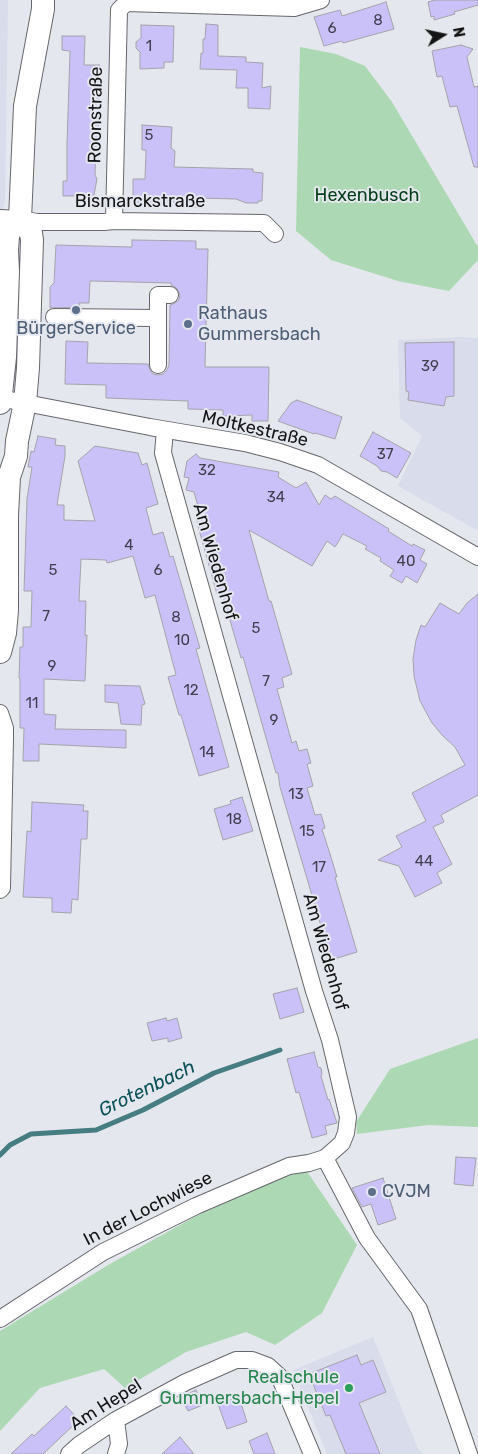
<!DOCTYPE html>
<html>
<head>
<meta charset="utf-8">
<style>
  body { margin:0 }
  #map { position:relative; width:478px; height:1454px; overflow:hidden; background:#e5e7ee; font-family:Rubik,sans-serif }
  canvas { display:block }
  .north { position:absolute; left:418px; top:10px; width:50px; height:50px; -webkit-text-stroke:4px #e5e7ee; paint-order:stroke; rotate:80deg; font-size:14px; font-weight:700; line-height:20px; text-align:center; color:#131416 }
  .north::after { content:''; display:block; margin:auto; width:18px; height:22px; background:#131416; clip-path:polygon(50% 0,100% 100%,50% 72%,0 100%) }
</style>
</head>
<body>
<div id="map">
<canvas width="478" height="1454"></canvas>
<div class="north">N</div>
</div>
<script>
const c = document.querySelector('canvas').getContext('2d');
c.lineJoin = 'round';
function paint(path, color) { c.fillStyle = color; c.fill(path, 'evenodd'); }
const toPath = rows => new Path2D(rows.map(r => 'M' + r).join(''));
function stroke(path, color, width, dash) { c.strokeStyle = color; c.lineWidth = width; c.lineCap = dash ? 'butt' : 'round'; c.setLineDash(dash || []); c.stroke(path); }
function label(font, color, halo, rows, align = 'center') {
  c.font = font + ' Rubik,sans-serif'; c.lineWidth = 4; c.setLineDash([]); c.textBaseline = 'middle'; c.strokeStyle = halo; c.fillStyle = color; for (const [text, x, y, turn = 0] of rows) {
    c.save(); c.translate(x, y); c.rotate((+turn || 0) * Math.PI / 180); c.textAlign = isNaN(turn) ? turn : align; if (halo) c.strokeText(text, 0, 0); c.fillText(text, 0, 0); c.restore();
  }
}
paint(toPath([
  [0,0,8,0,5,201,0,223],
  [460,337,478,338,478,531,398,486,422,436,400,418,398,340],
  [373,1337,418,1449,423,1454,327,1454,293,1370]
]), '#d9dcea');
paint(toPath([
  [300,47,336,54,365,66,392,102,478,247,478,260,449,291,398,281,331,260,296,231],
  [478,1038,478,1127,428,1125,357,1134,356,1122,390,1069],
  [306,1170,357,1245,322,1313,275,1345,246,1332,186,1352,125,1388,104,1369,40,1388,0,1431,0,1331,108,1265,198,1215,294,1172]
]), '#acd9b3');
stroke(toPath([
  [0,1155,10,1145,31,1134,96,1130,143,1110,214,1073,280,1050]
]), '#457d82', 5);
const building = toPath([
  [435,0,478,0,478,5,454,12,455,14,434,20,434,16,431,17,428,2,435,0],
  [386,2,394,29,343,43,342,41,324,46,314,17,340,10,342,16,386,2],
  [206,24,218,25,218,56,246,57,246,62,263,63,262,88,271,86,270,109,248,108,248,88,236,88,237,70,200,69,201,53,203,53,203,39,205,39,206,24],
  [141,25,174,26,173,62,164,62,164,68,140,69,140,52,136,48,136,42,141,38,141,25],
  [62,36,85,36,84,65,100,65,98,144,96,144,95,175,97,179,92,205,82,196,63,196,63,181,67,181,67,144,70,51,62,50,62,36],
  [461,45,473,49,467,57,474,87,478,86,478,167,474,167,457,106,450,107,442,76,437,77,432,51,461,45],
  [142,125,172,127,171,148,175,151,174,167,253,169,253,172,263,173,262,201,258,201,258,203,246,203,236,199,198,198,197,207,175,206,175,202,133,202,133,179,145,179,146,150,142,150,142,125],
  [132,240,196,241,196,249,208,249,205,367,269,367,268,421,252,421,252,415,223,416,223,410,188,409,188,401,106,398,106,385,65,384,66,341,88,342,87,363,148,364,150,370,153,374,158,375,163,374,167,370,169,365,170,305,175,303,179,300,180,295,178,290,175,287,171,285,171,283,90,281,89,303,79,303,80,307,50,308,50,287,54,283,56,245,132,247,132,240],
  [454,342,454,396,446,397,444,406,408,400,409,392,406,391,405,343,454,342],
  [297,400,342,417,335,439,315,433,314,434,278,421,291,403,297,400],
  [373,432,411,453,397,478,387,472,381,471,377,466,360,456,373,432],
  [38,436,56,439,55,445,65,446,65,456,57,505,64,505,64,520,95,521,78,461,95,446,138,453,142,465,147,463,158,504,146,508,153,535,163,532,170,557,173,556,200,648,196,649,229,767,199,776,181,715,179,715,168,677,176,675,155,595,145,598,133,556,107,563,106,560,81,559,79,601,86,601,85,635,87,635,85,681,44,679,44,714,56,715,55,729,126,730,126,748,39,744,39,761,23,761,24,728,20,728,20,678,19,678,20,647,23,647,23,627,31,627,32,591,24,591,27,499,32,467,28,467,31,451,34,452,38,436],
  [196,454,200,458,279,472,278,477,296,488,306,482,319,505,325,495,331,499,335,496,389,529,388,531,412,546,413,544,425,550,420,560,427,564,417,583,406,576,402,583,390,576,394,570,380,561,381,558,365,549,367,546,343,534,335,547,327,541,312,566,249,530,269,601,271,601,292,674,282,678,284,687,277,689,292,743,296,741,299,751,307,749,311,763,307,764,313,786,307,788,315,815,321,814,325,828,322,829,330,854,337,877,335,877,357,952,331,960,280,787,278,773,276,773,243,657,241,658,222,593,217,594,198,526,196,515,200,514,194,492,186,490,189,478,184,477,187,461,196,454],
  [478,594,478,795,441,815,444,822,433,827,452,864,437,873,442,883,415,897,399,866,378,860,402,847,396,836,426,821,412,793,465,765,455,747,443,736,432,723,420,701,414,676,413,659,416,640,421,625,425,627,440,603,459,614,467,603,478,594],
  [105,685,140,686,145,704,142,705,141,725,121,724,118,703,105,702,105,685],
  [242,797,253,831,223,840,214,809,231,804,230,801,242,797],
  [32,802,84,805,83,811,88,811,87,839,81,839,78,900,72,899,71,913,52,912,52,898,23,897,27,831,31,832,32,802],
  [297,988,304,1012,280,1019,273,994,297,988],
  [166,1018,167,1021,177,1018,182,1038,168,1042,168,1038,152,1041,147,1023,166,1018],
  [314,1052,318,1067,321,1068,322,1074,321,1076,328,1100,329,1099,337,1123,325,1126,327,1134,312,1138,299,1092,296,1093,287,1059,314,1052],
  [456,1157,476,1158,473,1186,454,1184,456,1157],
  [383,1178,396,1219,378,1225,371,1204,362,1207,352,1188,383,1178],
  [357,1355,361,1365,373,1360,386,1392,359,1403,380,1454,346,1454,330,1415,326,1416,309,1374,357,1355],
  [196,1390,203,1405,188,1411,181,1397,196,1390],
  [239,1397,247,1422,227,1429,218,1404,239,1397],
  [66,1406,79,1420,43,1454,11,1454,32,1434,34,1436,66,1406],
  [267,1433,275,1454,254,1454,249,1441,267,1433],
  [180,1437,194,1454,162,1454,180,1437]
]);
paint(building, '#cac1f9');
stroke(building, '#a4a3aa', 1);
const street = toPath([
  [0,218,20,219,37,222,104,222,114,221,264,223,275,234],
  [114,221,119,10,126,3,294,8,321,0],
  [54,317,158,318],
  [158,365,158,295,170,295],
  [0,398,150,427,245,443,280,452,318,465,478,557],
  [0,713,5,728,5,739,2,888,0,890],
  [325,1158,367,1238,419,1309,469,1454],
  [0,1319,103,1252,196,1206,289,1166,309,1163,325,1158,342,1143,346,1133,348,1117,330,1040,314,991,163,453,165,430],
  [69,1454,79,1445,116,1420,186,1382,236,1360,252,1360,268,1366,279,1376,312,1454],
  [116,1454,119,1444,116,1420]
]);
const secondary = toPath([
  [0,403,5,357,8,271,7,250,8,236,11,227,20,219],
  [0,652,5,633,7,610,7,515,9,477,16,456,17,441,25,403,28,368,32,240,31,233,20,219,25,106,43,9,43,0]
]);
stroke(street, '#66676d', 18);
stroke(secondary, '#66676d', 24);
stroke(street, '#fff', 16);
stroke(secondary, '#fff', 22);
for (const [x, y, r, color] of [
  [76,310,5,"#5c6f8a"],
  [188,324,5,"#5c6f8a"],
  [372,1192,5,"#5c6f8a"],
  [349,1388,5,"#2e9e5b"]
]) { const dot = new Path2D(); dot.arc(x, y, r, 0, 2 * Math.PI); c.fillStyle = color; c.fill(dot); stroke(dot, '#e5e7ee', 2); }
label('15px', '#413f4f', null, [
  ["8",378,21],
  ["6",332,29],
  ["1",149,47],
  ["5",149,136],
  ["39",430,367],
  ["37",385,455],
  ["32",207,471],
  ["34",276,498],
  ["4",129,546],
  ["40",406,562],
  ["5",53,571],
  ["6",158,571],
  ["7",46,617],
  ["8",176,618],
  ["5",256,629],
  ["10",182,641],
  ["9",52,667],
  ["7",266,682],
  ["12",191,691],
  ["11",32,704],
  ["9",274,721],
  ["14",207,753],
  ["13",296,795],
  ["18",234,820],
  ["15",307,832],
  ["44",424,862],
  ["17",319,868]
]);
label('18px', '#131416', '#e5e7ee', [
  ["Roonstraße",96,115,-89],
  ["Bismarckstraße",140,202],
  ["Moltkestraße",255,429,13],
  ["Am Wiedenhof",215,562,74],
  ["Am Wiedenhof",325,952,74],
  ["In der Lochwiese",148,1209,-27],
  ["Am Hepel",106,1405,-32]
]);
label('18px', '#043e18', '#e5e7ee', [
  ["Hexenbusch",367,196]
]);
label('18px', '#4e5e75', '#e5e7ee', [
  ["Rathaus",198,314],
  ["Gummersbach",198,335],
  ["BürgerService",76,329,"center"],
  ["CVJM",382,1192]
], 'left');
label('18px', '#27864d', '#e5e7ee', [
  ["Realschule",339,1378],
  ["Gummersbach-Hepel",339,1399]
], 'right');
label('italic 19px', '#0a5257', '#e5e7ee', [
  ["Grotenbach",147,1089,-26]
]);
</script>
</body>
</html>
